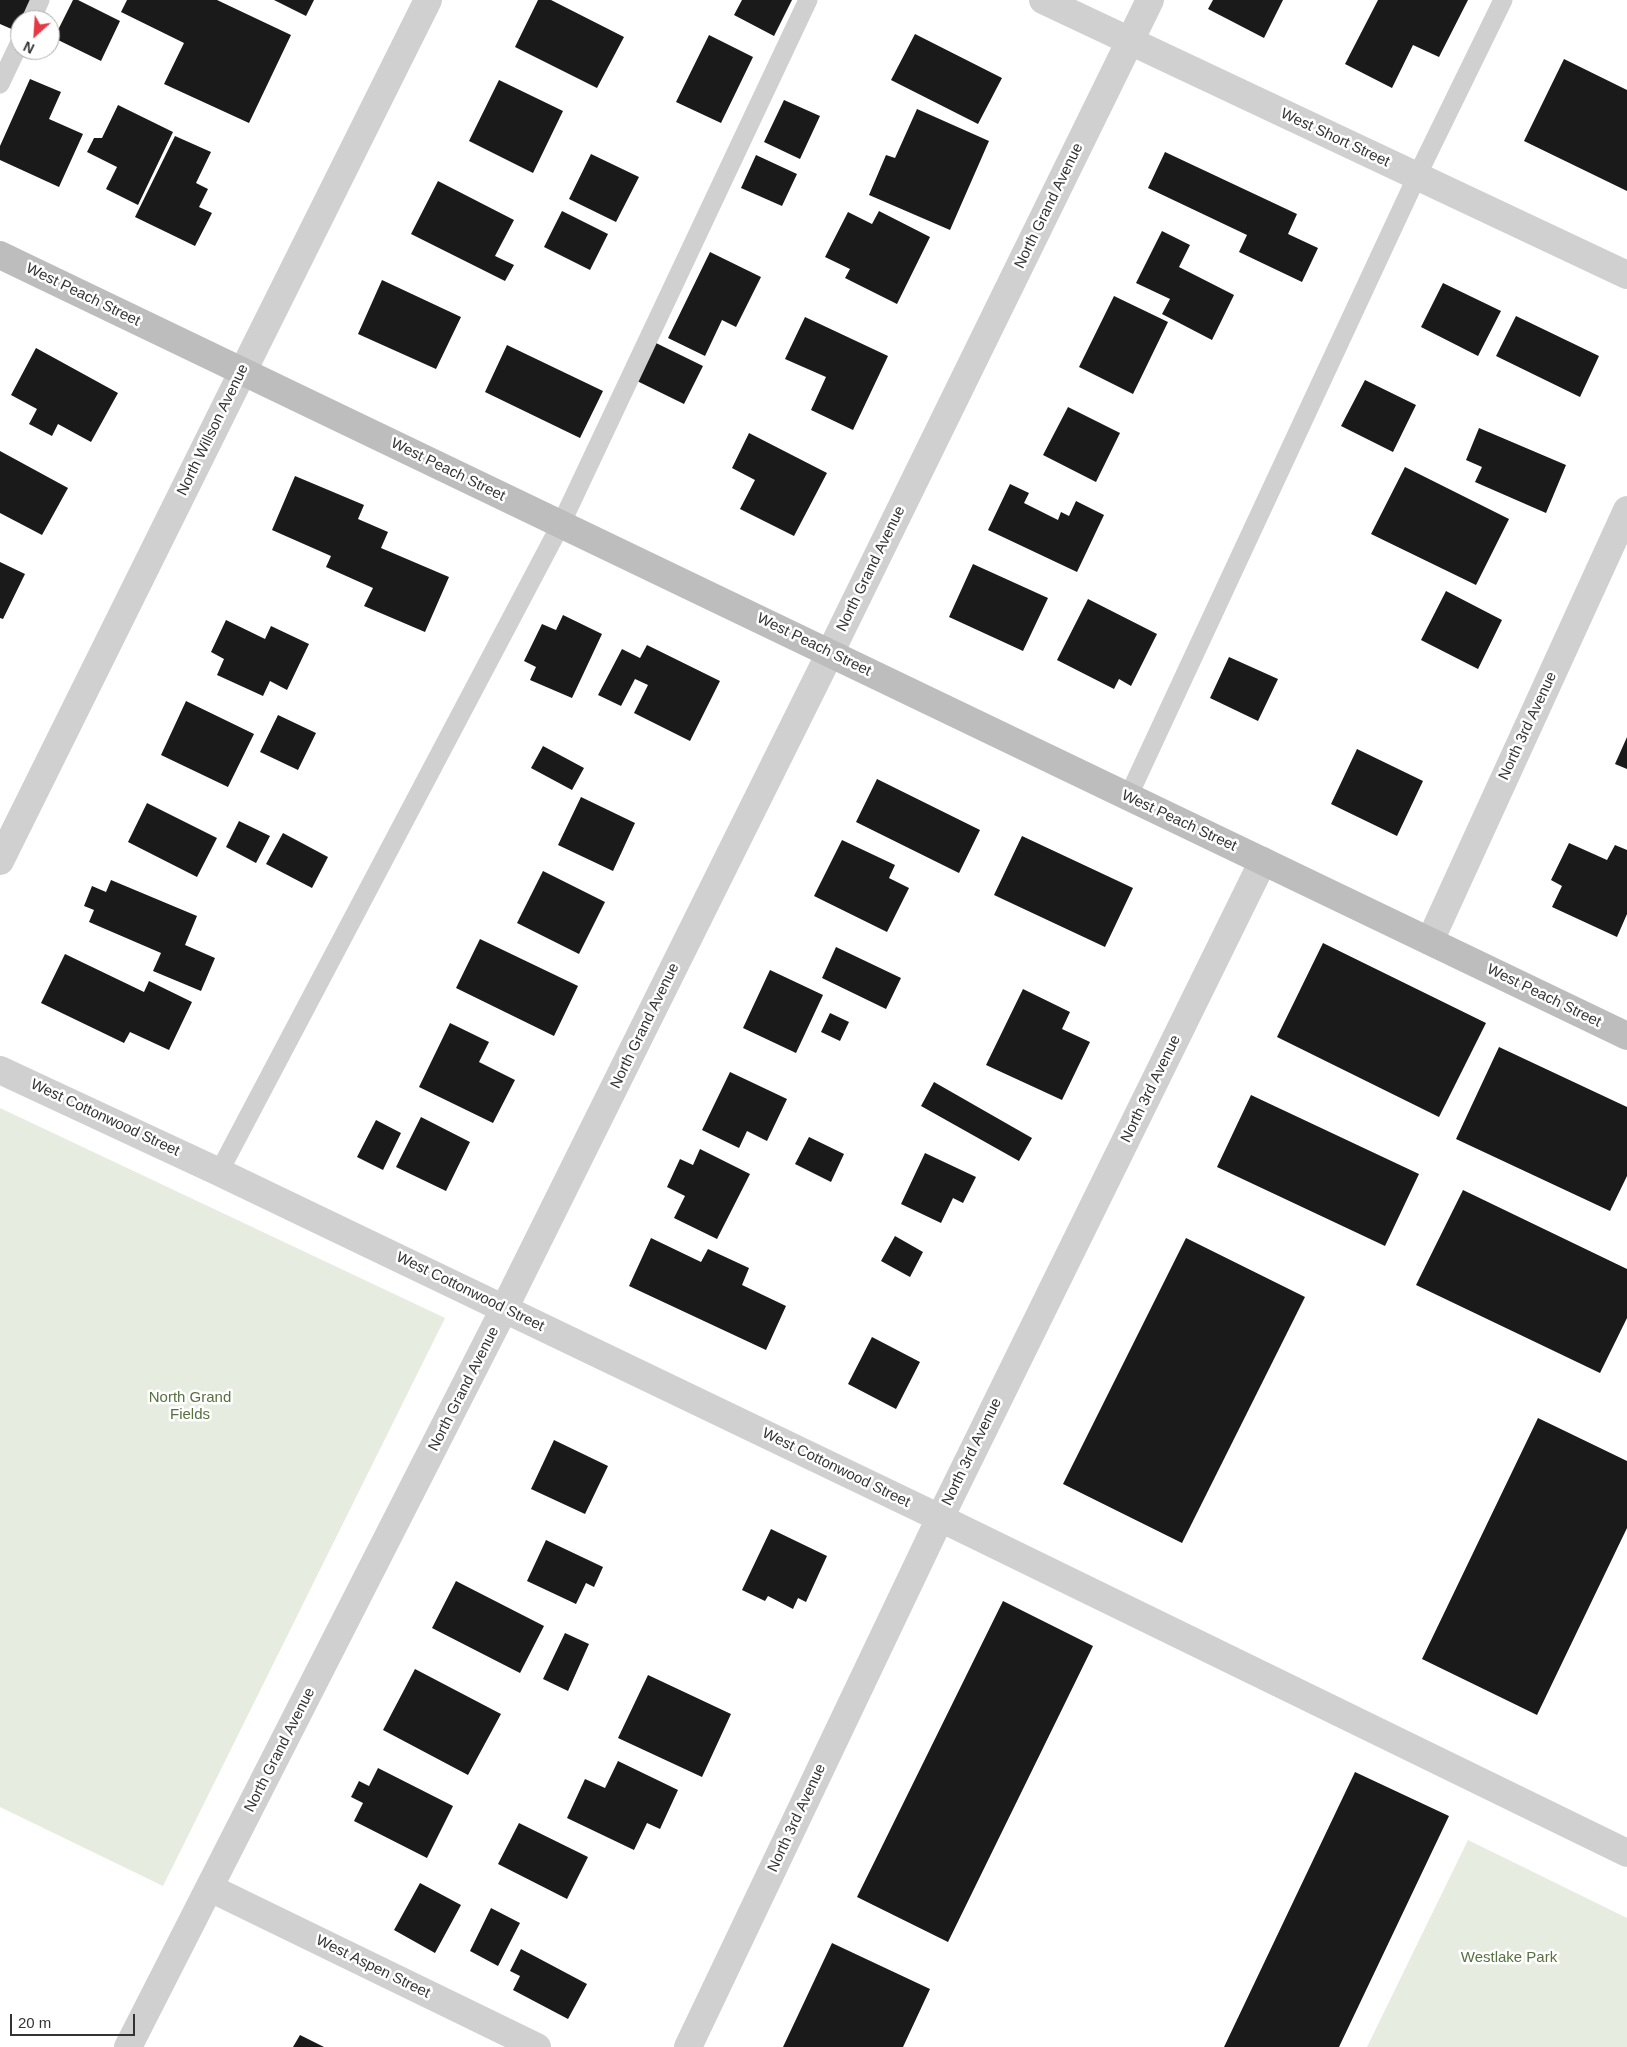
<!DOCTYPE html>
<html>
<head>
<meta charset="utf-8">
<style>
  body { margin:0 }
  #map { position:relative; width:1627px; height:2047px; overflow:hidden; background:#fff; font-family:Helvetica,sans-serif }
  canvas { display:block }
  .north { position:absolute; left:10px; top:10px; width:50px; height:50px; box-sizing:border-box; background:#fff; border:1px solid #adadad; border-radius:50%; rotate:206deg; font-size:14px; font-weight:700; line-height:20px; text-align:center; color:#333 }
  .north::after { content:''; display:block; margin:auto; width:18px; height:22px; background:#e63946; clip-path:polygon(50% 0,100% 100%,50% 72%,0 100%) }
  .scale { position:absolute; left:10px; top:2014px; width:125px; height:22px; box-sizing:border-box; border:2px solid #333; border-top:0; padding-left:6px; font-size:15px; line-height:18px; white-space:nowrap; color:#333; -webkit-text-stroke:4px #fff; paint-order:stroke }
</style>
</head>
<body>
<div id="map">
<canvas width="1627" height="2047"></canvas>
<div class="north">N</div>
<div class="scale">20 m</div>
</div>
<script>
const c = document.querySelector('canvas').getContext('2d');
c.lineJoin = 'round';
function paint(path, color) { c.fillStyle = color; c.fill(path, 'evenodd'); }
const toPath = rows => new Path2D(rows.map(r => 'M' + r).join(''));
function stroke(path, color, width, dash) { c.strokeStyle = color; c.lineWidth = width; c.lineCap = dash ? 'butt' : 'round'; c.setLineDash(dash || []); c.stroke(path); }
function label(font, color, halo, rows, align = 'center') {
  c.font = font + ' Helvetica,sans-serif'; c.lineWidth = 5; c.setLineDash([]); c.textBaseline = 'middle'; c.strokeStyle = halo; c.fillStyle = color; for (const [text, x, y, turn = 0] of rows) {
    c.save(); c.translate(x, y); c.rotate((+turn || 0) * Math.PI / 180); c.textAlign = isNaN(turn) ? turn : align; if (halo) c.strokeText(text, 0, 0); c.fillText(text, 0, 0); c.restore();
  }
}
paint(toPath([
  [0,1108,445,1318,163,1886,0,1807],
  [1468,1840,1627,1918,1627,2047,1367,2047]
]), '#e6ecdf');
paint(toPath([
  [0,0,32,0,16,31,0,24],
  [73,0,78,0,120,21,101,61,54,38],
  [127,0,217,0,291,35,249,123,164,84,184,43,121,12],
  [274,0,314,0,306,16],
  [538,0,551,0,624,37,597,88,515,47],
  [742,0,792,0,774,36,734,15],
  [1213,0,1283,0,1264,38,1208,9],
  [1378,0,1468,0,1439,57,1413,45,1392,88,1345,64],
  [915,34,1002,78,978,124,891,80],
  [709,35,753,57,721,123,676,102],
  [1564,59,1627,90,1627,191,1524,141],
  [30,79,61,92,49,119,83,134,59,187,0,160,0,146],
  [499,80,563,111,533,173,469,141],
  [784,100,820,116,800,159,764,142],
  [118,105,173,132,138,205,106,189,117,167,87,152,94,138,102,138],
  [917,109,989,141,950,230,869,195,886,155,895,158],
  [175,136,211,152,196,183,208,189,199,207,212,213,195,246,135,217],
  [1165,152,1297,214,1288,234,1318,248,1302,282,1239,252,1247,235,1148,188],
  [591,154,639,177,616,222,569,199],
  [756,155,797,174,782,206,741,188],
  [438,181,514,220,495,256,514,265,505,281,411,234],
  [562,211,608,234,590,270,544,247],
  [879,211,930,237,897,304,845,278,850,269,825,257,848,212,872,224],
  [1162,231,1190,245,1179,267,1234,295,1212,340,1162,314,1170,299,1136,283],
  [710,252,761,277,736,327,722,320,705,356,668,338],
  [382,280,461,317,436,369,358,334],
  [1443,283,1501,311,1478,356,1421,327],
  [1114,296,1168,322,1133,394,1079,367],
  [1516,316,1599,356,1580,397,1496,356],
  [805,317,888,356,853,430,811,410,826,377,785,359],
  [656,343,703,366,684,404,637,381],
  [507,345,603,391,580,438,485,392],
  [36,348,118,393,91,442,58,424,52,436,29,424,37,409,11,395],
  [1365,380,1416,405,1393,452,1341,426],
  [1068,407,1120,433,1096,482,1043,455],
  [1479,428,1566,465,1546,513,1475,482,1482,467,1466,460],
  [749,433,827,473,794,536,740,509,755,480,732,468],
  [0,451,68,488,42,535,0,513],
  [1405,467,1509,519,1476,585,1371,534],
  [295,476,364,505,358,519,388,532,381,548,449,577,425,632,364,606,373,588,326,567,331,556,272,530],
  [1010,484,1029,493,1024,503,1058,520,1061,512,1069,516,1076,501,1104,515,1077,572,988,530],
  [0,562,25,574,3,619,0,618],
  [973,564,1048,598,1023,651,949,617],
  [1446,591,1502,620,1478,669,1421,640],
  [1088,599,1157,634,1131,686,1119,679,1114,689,1057,660],
  [563,615,602,634,572,698,530,680,536,667,524,661,542,624,556,630],
  [226,620,265,639,271,626,309,644,287,690,270,681,263,696,217,675,224,659,211,652],
  [647,645,720,681,690,741,634,713,648,685,635,679,621,706,598,695,622,649,640,658],
  [1229,657,1278,679,1258,721,1210,698],
  [186,701,254,734,228,787,161,755],
  [278,715,316,733,298,770,260,752],
  [1627,737,1627,769,1615,764],
  [543,746,584,768,572,790,531,768],
  [1357,749,1423,781,1397,836,1331,804],
  [877,779,980,830,959,873,856,822],
  [581,797,635,823,613,871,558,845],
  [147,803,217,838,197,877,128,842],
  [239,821,270,836,256,863,226,847],
  [283,833,328,857,312,888,266,864],
  [1022,836,1133,888,1105,947,994,895],
  [842,840,895,865,889,878,909,888,887,932,814,896],
  [1569,843,1607,860,1615,845,1627,850,1627,914,1617,937,1552,907,1562,886,1551,880],
  [543,871,605,902,579,954,517,923],
  [111,880,197,916,185,945,215,958,201,991,153,971,161,953,89,922,94,910,84,906,92,886,106,892],
  [480,939,578,986,554,1036,456,988],
  [1323,943,1486,1023,1439,1117,1277,1037],
  [836,947,901,978,886,1009,822,978],
  [65,954,144,992,149,981,192,1002,169,1050,130,1032,124,1043,41,1003],
  [770,970,823,995,796,1053,743,1028],
  [1023,989,1070,1012,1062,1029,1090,1042,1062,1100,986,1065],
  [830,1013,849,1022,840,1041,821,1032],
  [450,1023,489,1042,479,1062,515,1080,493,1123,419,1087],
  [1499,1047,1627,1107,1627,1176,1610,1211,1456,1139],
  [730,1072,787,1099,767,1141,747,1131,739,1148,702,1130],
  [934,1082,1032,1138,1019,1161,921,1106],
  [1251,1095,1419,1174,1385,1246,1217,1167],
  [421,1117,470,1142,446,1191,396,1167],
  [376,1120,401,1133,383,1170,357,1157],
  [809,1137,844,1154,831,1182,795,1164],
  [700,1149,750,1174,717,1239,674,1218,685,1196,667,1187,680,1159,693,1165],
  [925,1153,976,1177,963,1203,953,1198,941,1223,901,1204],
  [1463,1190,1627,1269,1627,1318,1600,1373,1416,1285],
  [895,1236,923,1252,910,1277,881,1261],
  [651,1238,701,1262,708,1249,749,1268,742,1285,786,1306,766,1350,629,1286],
  [1186,1238,1305,1297,1182,1543,1063,1484],
  [872,1337,920,1362,896,1409,848,1384],
  [1538,1418,1627,1461,1627,1528,1537,1715,1422,1659],
  [554,1440,608,1466,585,1514,531,1489],
  [771,1529,827,1556,806,1602,798,1598,793,1609,768,1596,765,1601,742,1590],
  [546,1540,603,1567,594,1587,586,1583,576,1604,527,1581],
  [456,1581,544,1626,520,1673,432,1628],
  [1003,1601,1093,1646,948,1942,857,1897],
  [565,1633,589,1644,568,1691,543,1679],
  [415,1669,501,1714,468,1775,383,1730],
  [648,1675,731,1714,702,1777,618,1738],
  [618,1761,678,1790,660,1829,647,1823,634,1850,567,1818,585,1779,605,1788],
  [378,1768,453,1806,427,1858,354,1821,363,1803,351,1797,359,1781,369,1786],
  [1355,1772,1449,1816,1339,2047,1224,2047],
  [519,1823,588,1857,567,1899,498,1864],
  [420,1883,461,1905,435,1953,394,1930],
  [491,1908,520,1923,498,1966,470,1951],
  [832,1943,930,1989,903,2047,783,2047],
  [521,1949,587,1984,568,2019,513,1990,520,1976,510,1971],
  [300,2035,324,2047,293,2047]
]), '#1a1a1a');
stroke(toPath([
  [31,20,40,0],
  [0,84,20,42],
  [1128,797,1417,176,1503,0],
  [219,1172,561,524,808,0]
]), '#d0d0d0', 19);
stroke(toPath([
  [1043,0,1627,275],
  [0,861,243,371],
  [1430,941,1627,510],
  [0,1070,219,1172,940,1518,1627,1853],
  [210,1888,537,2047],
  [128,2047,504,1309,830,653,1150,0],
  [688,2047,940,1518,1263,861]
]), '#d0d0d0', 28);
stroke(toPath([
  [243,371,428,0]
]), '#d0d0d0', 28);
stroke(toPath([
  [0,255,1627,1036]
]), '#bdbdbd', 28);
label('15px', '#333', '#fff', [
  ["West Short Street",1335,138,25],
  ["North Grand Avenue",1049,206,-64],
  ["West Peach Street",83,295,26],
  ["North Willson Avenue",213,430,-64],
  ["West Peach Street",448,470,26],
  ["North Grand Avenue",871,569,-64],
  ["West Peach Street",814,645,26],
  ["North 3rd Avenue",1528,726,-65],
  ["West Peach Street",1179,821,25],
  ["West Peach Street",1544,996,26],
  ["North Grand Avenue",645,1026,-64],
  ["North 3rd Avenue",1151,1089,-64],
  ["West Cottonwood Street",105,1118,25],
  ["West Cottonwood Street",470,1292,26],
  ["North Grand Avenue",464,1389,-63],
  ["North 3rd Avenue",972,1452,-64],
  ["West Cottonwood Street",836,1468,26],
  ["North Grand Avenue",280,1750,-63],
  ["North 3rd Avenue",797,1818,-65],
  ["West Aspen Street",373,1967,26]
]);
label('15px', '#56703f', '#fff', [
  ["North Grand",190,1398],
  ["Fields",190,1415],
  ["Westlake Park",1509,1958]
]);
</script>
</body>
</html>
